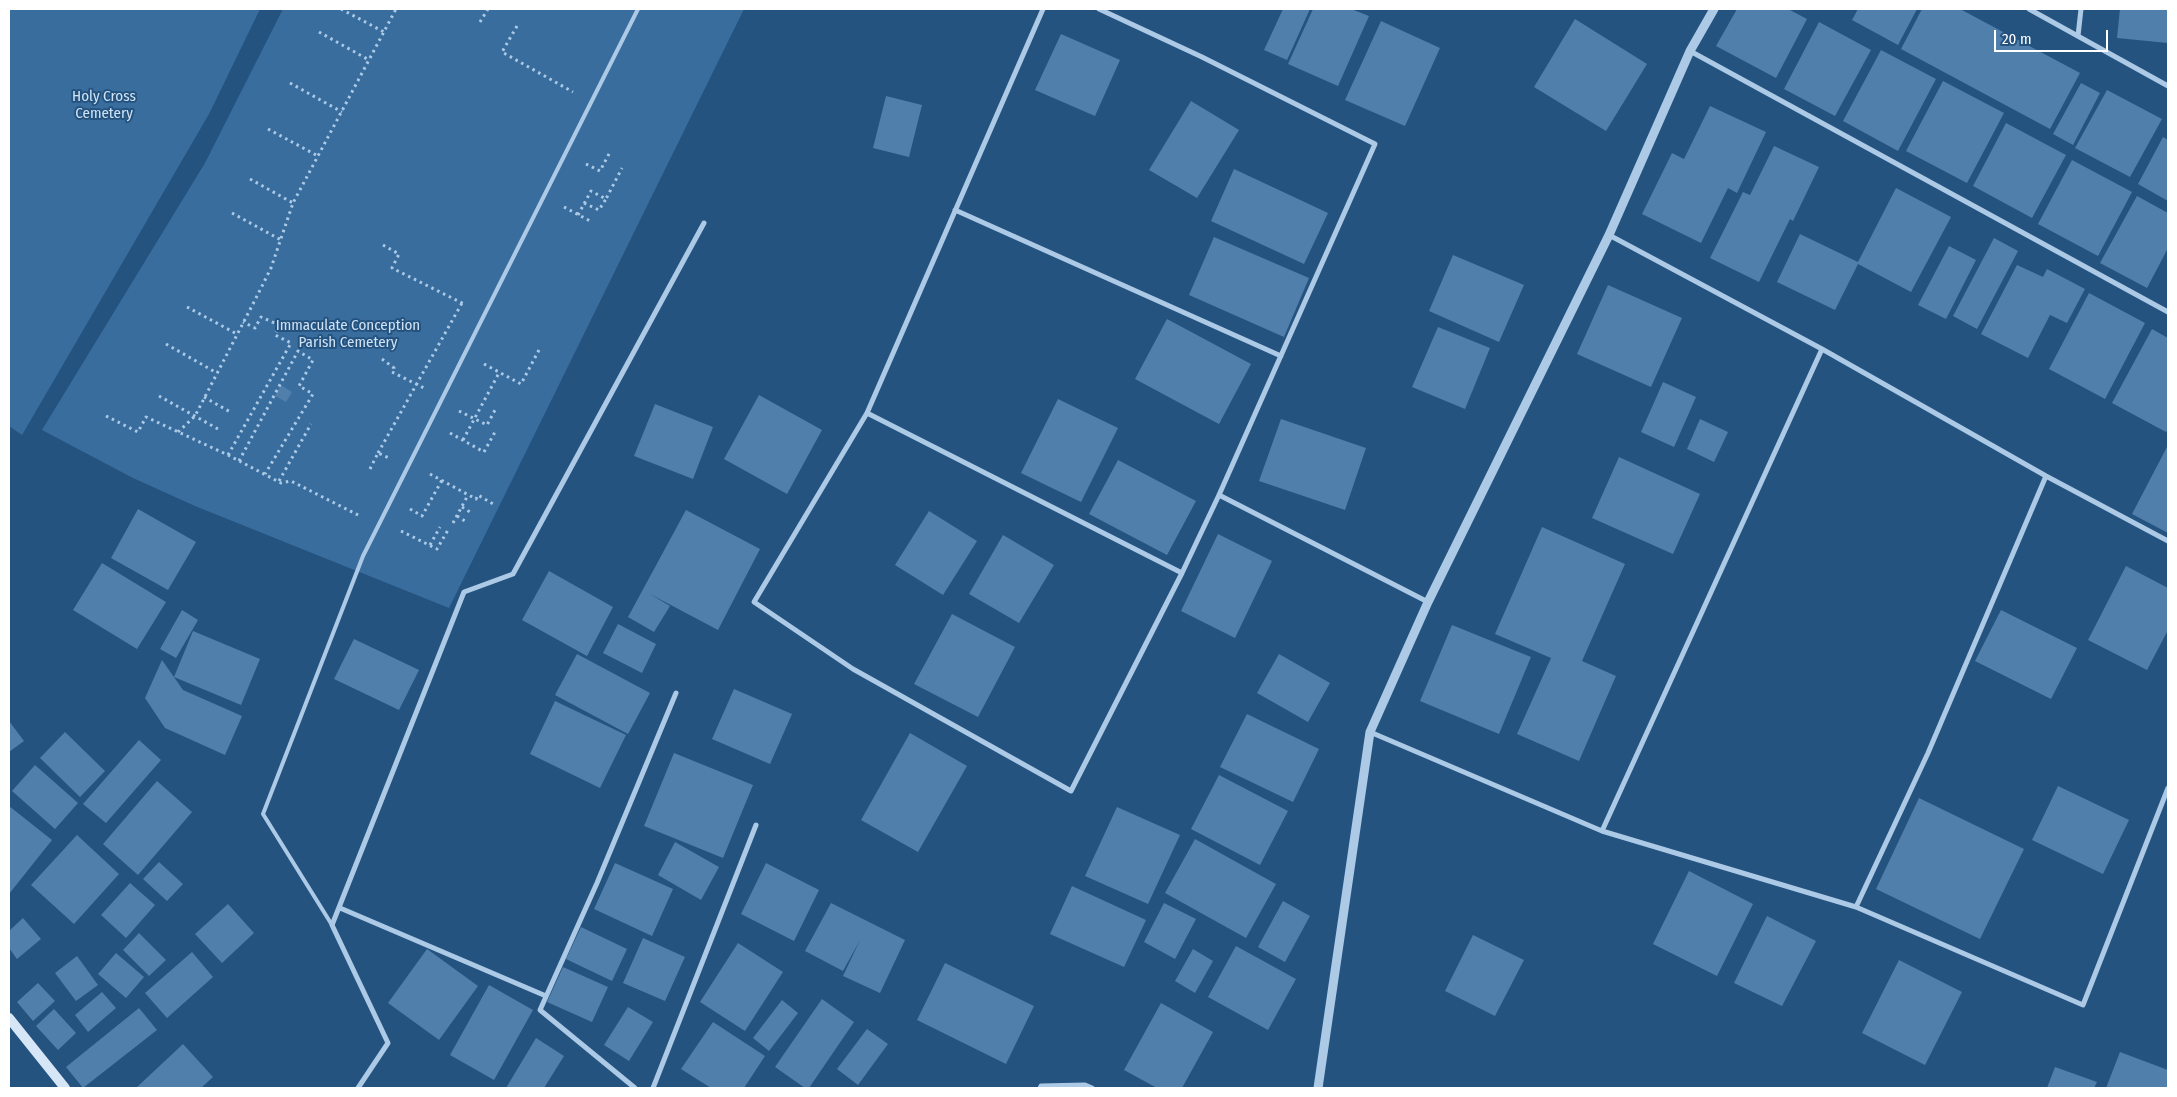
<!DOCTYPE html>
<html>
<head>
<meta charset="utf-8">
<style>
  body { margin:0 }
  #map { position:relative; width:2177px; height:1097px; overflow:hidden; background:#255380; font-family:"Fira Sans Condensed",sans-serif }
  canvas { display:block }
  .frame { position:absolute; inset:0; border:10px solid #fff; pointer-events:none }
  .scale { position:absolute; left:1994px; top:30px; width:114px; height:22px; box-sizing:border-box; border:2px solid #fff; border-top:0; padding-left:6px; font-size:15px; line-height:18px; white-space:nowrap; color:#fff; -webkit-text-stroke:4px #255380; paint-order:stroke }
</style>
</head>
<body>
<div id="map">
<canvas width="2177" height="1097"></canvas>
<div class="frame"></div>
<div class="scale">20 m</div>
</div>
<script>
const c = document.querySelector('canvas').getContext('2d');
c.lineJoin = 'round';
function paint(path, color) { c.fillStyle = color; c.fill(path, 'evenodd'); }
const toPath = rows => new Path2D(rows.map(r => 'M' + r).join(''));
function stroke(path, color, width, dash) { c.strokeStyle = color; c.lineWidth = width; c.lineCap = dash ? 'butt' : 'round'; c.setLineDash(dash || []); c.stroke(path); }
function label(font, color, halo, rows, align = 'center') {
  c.font = font + ' "Fira Sans Condensed",sans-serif'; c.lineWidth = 4; c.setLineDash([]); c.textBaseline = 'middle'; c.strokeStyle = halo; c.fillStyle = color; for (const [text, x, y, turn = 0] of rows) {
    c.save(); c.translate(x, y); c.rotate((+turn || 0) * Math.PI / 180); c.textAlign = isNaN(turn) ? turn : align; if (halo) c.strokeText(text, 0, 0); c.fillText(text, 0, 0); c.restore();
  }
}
paint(toPath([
  [9,9,260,9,209,114,22,435,9,426],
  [283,9,744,9,449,608,195,506,133,478,42,430,205,163]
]), '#396d9e');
paint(toPath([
  [1283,9,1310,9,1287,60,1264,50],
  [1313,9,1351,9,1369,16,1338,86,1288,64],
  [1737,9,1788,9,1807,19,1776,78,1716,46],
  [1858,9,1917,9,1898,45,1852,20],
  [1922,9,1960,9,2080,73,2050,129,1901,49],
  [2120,9,2168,9,2168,43,2117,38],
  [1575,19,1647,64,1606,131,1534,87],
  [1381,21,1440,48,1405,126,1345,100],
  [1819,22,1871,50,1835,116,1784,89],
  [1061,34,1120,60,1095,116,1035,90],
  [1881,50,1936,79,1898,151,1843,121],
  [1943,81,2004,113,1967,183,1906,151],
  [2081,83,2100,93,2073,145,2053,134],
  [2107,90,2162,119,2130,177,2075,148],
  [886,96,922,105,909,157,873,148],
  [1191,101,1239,130,1197,198,1149,170],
  [1710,106,1766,132,1737,193,1728,188,1701,243,1642,214,1672,153,1684,159],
  [2006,123,2066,155,2032,218,1973,186],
  [2163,137,2168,140,2168,201,2138,184],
  [1774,146,1819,167,1793,221,1790,219,1759,282,1710,258,1743,192,1750,195],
  [2072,160,2132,192,2098,256,2038,224],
  [1234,169,1328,213,1304,264,1211,221],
  [1896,188,1951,217,1911,292,1858,264,1835,310,1777,282,1800,234,1858,262],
  [2137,196,2168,213,2168,248,2147,288,2100,263],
  [1214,237,1309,278,1284,337,1189,295],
  [1994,238,2018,251,1977,329,1953,316],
  [1949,246,1976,260,1946,319,1918,305],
  [1453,255,1524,285,1499,342,1429,311],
  [2017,265,2043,277,2047,269,2085,289,2067,323,2050,315,2028,358,1981,334],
  [1608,285,1682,318,1651,387,1577,354],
  [2089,293,2145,323,2105,399,2049,369],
  [1167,319,1251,364,1219,424,1135,379],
  [1438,327,1490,348,1465,409,1412,387],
  [2152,329,2168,338,2168,428,2166,432,2112,403],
  [1663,382,1696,397,1674,447,1641,432],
  [281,385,292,392,286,402,275,396],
  [759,395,822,430,787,494,724,459],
  [1058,399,1118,428,1081,502,1021,473],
  [655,404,713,427,693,479,634,456],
  [1281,419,1366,448,1345,510,1259,481],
  [1700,419,1728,432,1714,462,1687,449],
  [2168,445,2168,533,2132,514],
  [1619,457,1700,494,1673,554,1592,518],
  [1118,460,1196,501,1167,555,1089,514],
  [138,509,196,542,168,590,111,558],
  [686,510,760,549,718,630,650,594,670,606,654,632,628,617],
  [929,511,977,541,943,595,895,565],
  [1542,527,1625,564,1582,661,1616,676,1579,761,1517,734,1551,658,1495,634],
  [1218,534,1272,561,1235,638,1181,611],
  [1003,535,1054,565,1019,623,969,594],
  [102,563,166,602,137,649,73,610],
  [2126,566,2168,588,2168,630,2147,670,2088,640],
  [549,571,613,607,587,656,522,620],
  [182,610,198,620,176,658,160,649],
  [2001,610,2077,648,2051,699,1975,661],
  [952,614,1015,647,978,717,914,684],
  [618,624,656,644,642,673,603,653],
  [1452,625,1531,657,1499,734,1420,701],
  [193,631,260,659,241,705,174,677],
  [354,639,419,670,399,710,334,679],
  [577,654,650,693,628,734,555,695],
  [1279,654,1330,683,1308,722,1257,693],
  [162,660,183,690,242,716,225,755,165,728,145,698],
  [734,689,792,714,770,764,712,739],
  [555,701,626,735,600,788,530,754],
  [1247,714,1319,749,1293,802,1220,767],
  [9,721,24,741,9,752],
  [65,732,105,771,80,797,40,758],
  [910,733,967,766,918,852,861,820],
  [139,740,161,760,106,823,83,804],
  [674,753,753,785,723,858,644,826],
  [35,765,78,803,55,829,12,791],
  [1219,775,1288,811,1260,865,1191,829],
  [157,781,192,812,138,875,103,844],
  [2058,786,2129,820,2103,874,2032,840],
  [1919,798,2024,849,1980,939,1876,889],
  [9,806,52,840,9,894],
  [1117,807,1180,835,1148,904,1085,876],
  [77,835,119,874,74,924,31,885],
  [1195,839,1276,884,1246,938,1165,893],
  [675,842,719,867,701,900,658,875],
  [159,862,183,884,167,901,143,879],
  [615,863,673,889,652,936,594,909],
  [766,863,819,890,794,941,741,914],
  [1689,871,1753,904,1717,976,1653,944],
  [130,883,155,905,126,938,101,915],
  [1072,886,1146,920,1124,967,1050,934],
  [1283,901,1310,916,1285,962,1258,947],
  [831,903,905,940,880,993,843,976,860,940,843,971,805,951],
  [1164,903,1196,919,1175,959,1144,942],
  [228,904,254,933,222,963,195,934],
  [1767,916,1816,941,1782,1006,1734,983],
  [23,918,41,939,17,959,9,948,9,931],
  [581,927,627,949,612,981,566,959],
  [139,933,166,960,149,976,123,950],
  [1473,935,1524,960,1495,1016,1445,991],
  [643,938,685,957,665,1001,623,983],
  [738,943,783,972,745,1031,700,1002],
  [1236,946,1296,979,1268,1030,1208,997],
  [427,949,478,986,439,1040,388,1003],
  [1193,949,1213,961,1195,993,1175,981],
  [192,952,213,977,167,1018,145,993],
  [116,953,144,977,126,998,98,974],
  [77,956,98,985,76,1001,55,973],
  [1899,960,1962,992,1925,1065,1862,1033],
  [945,963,1034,1006,1006,1064,917,1020],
  [563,967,608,987,592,1022,547,1002],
  [38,983,55,1001,33,1021,17,1002],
  [489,985,533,1010,494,1080,450,1055],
  [102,992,116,1008,88,1032,75,1015],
  [822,999,854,1022,809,1088,805,1088,775,1067],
  [782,1000,798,1013,769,1051,753,1038],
  [1161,1003,1213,1032,1182,1088,1157,1088,1124,1070],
  [628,1007,653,1022,629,1061,604,1045],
  [139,1008,157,1030,83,1088,66,1067],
  [54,1009,76,1033,58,1050,36,1026],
  [713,1022,765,1056,744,1088,711,1088,681,1069],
  [867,1029,888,1044,858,1085,837,1069],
  [536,1038,564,1056,544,1088,506,1088],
  [183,1044,213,1077,201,1088,136,1088],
  [2120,1052,2168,1070,2168,1088,2106,1088],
  [2055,1067,2097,1082,2094,1088,2047,1088]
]), '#517fab');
stroke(toPath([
  [341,9,384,32],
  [480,22,488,9],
  [517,26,502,52,573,92],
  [319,32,369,60],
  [290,83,342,112],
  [268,129,318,156],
  [586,164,600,171,610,152],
  [250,179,293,203],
  [584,203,599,210,606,199],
  [564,207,592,222],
  [232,213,281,240],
  [578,215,591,191,606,199,622,168],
  [383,245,399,254,392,268,464,304],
  [187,307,237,334],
  [166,344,217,373],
  [382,359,394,368,392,372,424,388],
  [484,364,521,384,540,348],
  [159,396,218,429],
  [204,397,232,413],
  [459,411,487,425,495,410],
  [106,416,138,432,146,417,228,455,281,483,291,481,360,516],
  [178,432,195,416,255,300,271,268,293,203,396,9],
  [450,433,484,452,495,432],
  [463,440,499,373],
  [378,453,462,303],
  [228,455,291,343,275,335,279,325,261,317,255,328,243,322],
  [239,461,298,351,313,360,299,386,313,394,265,474],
  [370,469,378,453,389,458],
  [430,474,476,499,478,495,493,504],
  [279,481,311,424],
  [462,507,470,512],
  [410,509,422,516,442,480],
  [457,516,465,521],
  [453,523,468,495],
  [401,531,437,549,448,530],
  [430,545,440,527]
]), '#accae6', 3, [2.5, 4]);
stroke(toPath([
  [332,925,263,814,363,556,638,9]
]), '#accae6', 4);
stroke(toPath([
  [1043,9,867,413,754,602,853,669,1071,791,1182,573,1219,495,1375,144,1202,57,1099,9],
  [2029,9,2168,86],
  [2078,36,2081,9],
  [1690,51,2168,312],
  [955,210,1281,356],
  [1609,235,1822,349,2046,476,2168,541],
  [1822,349,1602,831,1856,907],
  [867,413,1182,573],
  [2046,476,1928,753,1856,907,2083,1005,2168,788],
  [1219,495,1428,602],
  [1370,732,1602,831],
  [340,908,546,996],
  [358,1088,388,1043,332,925,464,592,513,574,704,223],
  [635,1088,540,1010,597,883,676,693],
  [653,1088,756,825],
  [1040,1088,1041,1086,1085,1085,1092,1088]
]), '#accae6', 5);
stroke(toPath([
  [1318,1088,1370,732,1428,602,1609,235,1690,51,1714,9]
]), '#accae6', 9);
stroke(toPath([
  [9,1018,65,1088]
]), '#d6e6f6', 10);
label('15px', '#cfe3f5', '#255380', [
  ["Holy Cross",104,97],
  ["Cemetery",104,114],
  ["Immaculate Conception",348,326],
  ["Parish Cemetery",348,343]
]);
</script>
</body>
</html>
